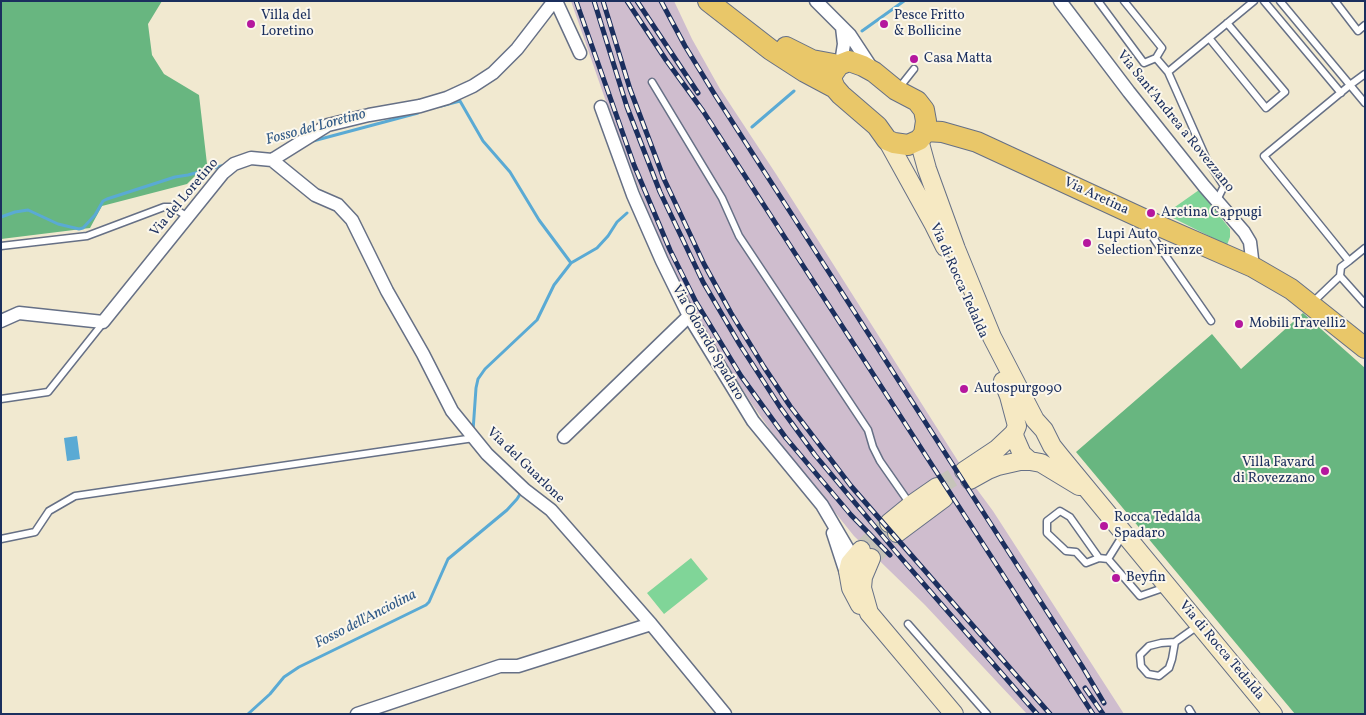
<!DOCTYPE html>
<html>
<head>
<meta charset="utf-8">
<style>
  body { margin:0 }
  #map { position:relative; width:1366px; height:715px; overflow:hidden; background:#f1e9d0; font-family:Vollkorn,serif }
  canvas { display:block }
  .frame { position:absolute; inset:0; border:2px solid #1b2f5e; pointer-events:none }
</style>
</head>
<body>
<div id="map">
<canvas width="1366" height="715"></canvas>
<div class="frame"></div>
</div>
<script>
const c = document.querySelector('canvas').getContext('2d');
c.lineJoin = 'round';
function paint(path, color) { c.fillStyle = color; c.fill(path, 'evenodd'); }
const toPath = rows => new Path2D(rows.map(r => 'M' + r).join(''));
function stroke(path, color, width, dash) { c.strokeStyle = color; c.lineWidth = width; c.lineCap = dash ? 'butt' : 'round'; c.setLineDash(dash || []); c.stroke(path); }
function label(font, color, halo, rows, align = 'center') {
  c.font = font + ' Vollkorn,serif'; c.lineWidth = 4; c.setLineDash([]); c.textBaseline = 'middle'; c.strokeStyle = halo; c.fillStyle = color; for (const [text, x, y, turn = 0] of rows) {
    c.save(); c.translate(x, y); c.rotate((+turn || 0) * Math.PI / 180); c.textAlign = isNaN(turn) ? turn : align; if (halo) c.strokeText(text, 0, 0); c.fillText(text, 0, 0); c.restore();
  }
}
paint(toPath([
  [571,1,674,1,692,39,720,89,776,174,970,480,993,511,1124,714,1027,714,925,605,854,536,780,444,752,404,702,326,678,279,648,212,611,116]
]), '#cfbdce');
paint(toPath([
  [1199,190,1230,229,1230,237,1227,245,1165,214],
  [691,558,708,579,664,614,647,593]
]), '#80d598');
paint(toPath([
  [1,1,162,1,148,24,152,55,164,74,199,95,207,164,187,184,102,206,90,228,1,239],
  [1303,313,1365,368,1365,714,1295,714,1076,452,1212,334,1241,369]
]), '#68b680');
paint(toPath([
  [77,436,80,459,67,461,64,438]
]), '#5aaad4');
stroke(toPath([
  [862,31,904,1],
  [441,106,460,101,483,141,510,172,539,220,571,263],
  [752,127,794,91],
  [313,141,418,113],
  [1,217,15,212,28,210,58,224,79,229,83,228,95,215,103,201,107,199,175,177,188,175,225,165],
  [473,431,476,388,478,379,485,369,537,320,554,285,571,263,597,248,608,236,617,222,627,213],
  [248,714,270,694,284,677,299,667,426,605,429,602,448,559,507,510,517,499,522,491]
]), '#5aaad4', 3);
stroke(toPath([
  [937,487,964,471],
  [861,550,889,523],
  [871,558,897,533]
]), '#c6c4b9', 18, [18, 9]);
const lane = toPath([
  [1098,1,1144,63,1156,58],
  [1124,1,1162,48,1156,58,1168,72],
  [1264,1,1341,93],
  [1280,1,1350,85,1264,156,1349,261,1365,248],
  [1335,1,1358,31,1365,25],
  [1209,38,1266,108,1285,92,1227,23],
  [1365,74,1350,85,1365,103],
  [652,82,722,198,739,236,868,430,873,447,880,461,910,504],
  [899,88,914,69],
  [1217,200,1224,186,1207,160,1168,72,1254,1],
  [1145,226,1211,321],
  [1,246,87,236,164,207,172,207,188,217],
  [1340,276,1365,304],
  [1312,303,1340,276,1341,267,1349,261],
  [1,399,48,392,103,323],
  [1123,535,1108,559,1140,596,1166,587],
  [1,539,35,532,49,511,75,496,474,438],
  [1099,558,1086,563,1076,552,1066,551,1047,533,1047,521,1060,511,1070,517,1099,558,1108,559],
  [908,624,987,714],
  [1175,642,1172,659,1169,668,1159,676,1148,674,1141,666,1140,655,1149,646,1161,643,1175,642,1199,625],
  [1189,709,1192,714]
]);
const street = toPath([
  [556,1,580,53],
  [816,1,850,35,873,70],
  [1060,1,1129,92,1204,186,1244,232,1250,242,1253,267],
  [841,63,844,44,842,27],
  [601,107,633,195,662,261,689,316,753,421,822,505,849,551,856,553,861,550],
  [272,160,315,195,338,205,352,220,387,291,423,354,452,411,487,454,525,490,551,510,651,624,725,714],
  [1,321,19,313,103,322,223,173,234,164,251,158,272,160,328,125,369,115,420,106,447,98,473,86,493,73,517,49,554,1],
  [564,437,689,316],
  [833,533,847,576],
  [357,714,500,666,518,666,651,624]
]);
const secondary = toPath([
  [887,140,934,225,945,247],
  [919,140,927,169,956,249,992,337,1035,420,1044,430,1052,446,1060,456,1273,714],
  [1003,381,1009,396,1017,426,1014,433,1015,438,1022,454,1030,461,1041,463,1079,486],
  [964,471,997,449,1014,433],
  [970,480,988,470,998,466,1020,461,1030,461],
  [889,523,911,505,937,487],
  [897,533,944,498],
  [871,558,863,577,862,588,869,613,954,714],
  [860,605,851,588,848,571,850,563,861,550]
]);
const primary = toPath([
  [708,1,771,50,805,72,835,88],
  [786,47,812,60,839,65],
  [849,61,863,66,874,72,896,90,917,101,924,110,926,121,924,134,919,140,908,145,894,143,887,140,877,126,841,95,835,88,832,81,832,75,839,65,849,61],
  [925,131,942,132,977,142,1148,221,1253,267,1291,289,1365,348]
]);
stroke(lane, '#667086', 9);
stroke(street, '#667086', 15);
stroke(secondary, '#667086', 20);
stroke(primary, '#667086', 22);
stroke(lane, '#fff', 6);
stroke(street, '#fff', 12);
stroke(secondary, '#f6e9c3', 18);
stroke(primary, '#e9c769', 20);
const rail = toPath([
  [576,1,634,165,670,250,696,302,741,376,786,438,851,515,890,555],
  [594,1,627,107,660,192,703,282,740,345,780,407,815,455,902,559,1037,714],
  [603,1,630,89,664,179,704,264,731,313,764,367,790,406,851,486,1050,714],
  [627,1,666,60,703,111,1093,714],
  [637,1,698,93],
  [661,1,685,46,715,95,1082,666,1104,703],
  [1085,688,1103,714]
]);
stroke(rail, '#1b2f5e', 5);
stroke(rail, '#fbf7ec', 3, [9]);
for (const [x, y, r, color] of [
  [251,24,5,"#b5179e"],
  [884,24,5,"#b5179e"],
  [914,59,5,"#b5179e"],
  [1151,213,5,"#b5179e"],
  [1087,243,5,"#b5179e"],
  [1239,324,5,"#b5179e"],
  [964,389,5,"#b5179e"],
  [1325,471,5,"#b5179e"],
  [1104,526,5,"#b5179e"],
  [1116,578,5,"#b5179e"]
]) { const dot = new Path2D(); dot.arc(x, y, r, 0, 2 * Math.PI); c.fillStyle = color; c.fill(dot); stroke(dot, '#fbf7ec', 2); }
label('14px', '#1b2f5e', '#fbf7ec', [
  ["Villa del",261,16],
  ["Loretino",261,32],
  ["Pesce Fritto",894,16],
  ["& Bollicine",894,32],
  ["Casa Matta",924,59],
  ["Aretina Cappugi",1161,213],
  ["Lupi Auto",1097,235],
  ["Selection Firenze",1097,251],
  ["Mobili Travelli2",1249,324],
  ["Autospurgo90",974,389],
  ["Villa Favard",1315,463,"right"],
  ["di Rovezzano",1315,479,"right"],
  ["Rocca Tedalda",1114,518],
  ["Spadaro",1114,534],
  ["Beyfin",1126,578]
], 'left');
label('14px', '#1b2f5e', '#fbf7ec', [
  ["Via Sant'Andrea a Rovezzano",1175,122,51],
  ["Via Aretina",1096,197,25],
  ["Via del Loretino",185,198,-50],
  ["Via di Rocca Tedalda",958,281,66],
  ["Via Odoardo Spadaro",707,343,60],
  ["Via del Guarlone",525,466,44],
  ["Via di Rocca Tedalda",1221,651,50]
]);
label('italic 15px', '#315a87', '#fbf7ec', [
  ["Fosso del Loretino",316,128,-15],
  ["Fosso dell'Anciolina",366,620,-27]
]);
</script>
</body>
</html>
